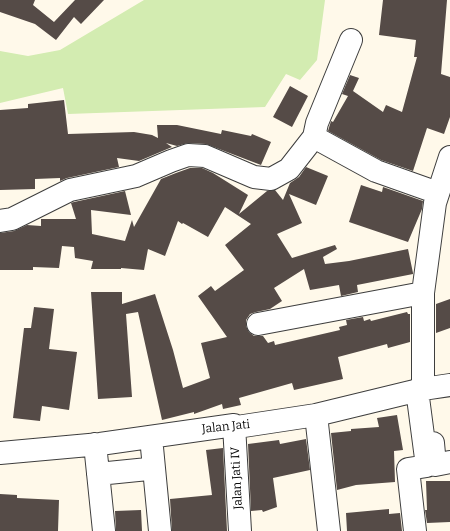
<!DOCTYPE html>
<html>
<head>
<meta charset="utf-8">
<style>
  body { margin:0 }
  canvas { display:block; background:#fff9ea }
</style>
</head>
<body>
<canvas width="450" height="531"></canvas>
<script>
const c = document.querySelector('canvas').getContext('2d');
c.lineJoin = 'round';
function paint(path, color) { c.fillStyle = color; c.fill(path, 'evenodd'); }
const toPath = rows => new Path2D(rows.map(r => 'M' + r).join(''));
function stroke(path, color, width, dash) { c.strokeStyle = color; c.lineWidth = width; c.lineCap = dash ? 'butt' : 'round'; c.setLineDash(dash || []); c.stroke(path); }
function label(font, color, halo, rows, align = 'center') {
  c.font = font + ' Bitter,serif'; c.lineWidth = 4; c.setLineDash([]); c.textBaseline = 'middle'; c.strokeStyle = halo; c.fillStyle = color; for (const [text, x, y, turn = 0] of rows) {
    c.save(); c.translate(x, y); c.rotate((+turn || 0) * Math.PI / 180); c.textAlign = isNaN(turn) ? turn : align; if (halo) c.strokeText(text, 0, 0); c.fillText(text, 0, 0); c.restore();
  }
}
paint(toPath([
  [144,0,325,0,317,60,300,80,286,74,265,107,68,114,63,88,0,103,0,51,28,56,60,50]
]), '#d3ecb1');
paint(toPath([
  [0,0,35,0,33,5,54,22,75,0,104,0,81,24,74,17,56,40,35,24,0,12],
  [383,0,447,0,441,74,450,77,450,117,444,134,427,128,413,171,381,160,328,131,331,121,333,122,348,96,342,94,350,75,359,78,353,91,383,112,386,105,402,112,417,57,414,57,416,40,379,35],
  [290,86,308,96,292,127,273,117],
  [64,100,68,134,134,132,152,135,158,138,157,125,177,125,221,134,222,130,251,136,252,134,271,142,261,165,206,144,188,143,177,146,166,143,172,147,139,161,117,158,119,167,67,178,60,181,60,178,35,179,35,189,0,190,0,110,28,108,28,104],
  [306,167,328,176,316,205,289,194,302,223,277,234,292,258,335,245,337,249,323,257,325,264,349,261,408,249,413,273,413,274,357,285,358,292,341,296,339,285,310,290,304,269,274,288,282,301,270,309,256,312,250,314,246,320,246,326,249,332,254,336,263,336,268,343,274,341,275,345,340,330,339,327,347,325,346,320,363,317,364,321,370,319,371,321,407,312,408,314,410,314,410,342,388,348,387,344,338,357,343,379,294,390,292,383,239,398,241,405,223,409,222,404,194,414,194,412,162,420,138,312,126,314,132,397,98,399,91,292,122,292,122,304,155,294,173,350,183,388,210,378,201,343,227,337,198,296,211,286,215,291,244,270,225,245,251,224,225,207,208,237,183,223,182,224,178,221,165,256,148,249,144,270,121,268,121,269,91,269,93,261,75,258,74,247,62,246,59,268,33,267,33,270,0,270,0,233,14,231,27,225,41,226,41,219,76,219,71,203,74,202,125,191,131,215,91,210,92,234,125,241,132,220,134,227,161,179,176,173,190,168,202,168,213,173,248,195,239,214,267,191,275,190,283,200,290,183,299,177],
  [361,185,382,192,383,187,423,201,422,209,408,242,349,222],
  [450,299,450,328,436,333,436,304],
  [34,307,54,309,49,349,77,352,69,410,42,406,40,421,13,418,24,328,31,328],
  [397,415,403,450,394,451,395,482,356,485,337,490,331,433,351,431,351,429,379,427,377,418],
  [306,439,310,470,273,478,277,507,263,512,262,510,251,511,248,444,279,440,280,444],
  [223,448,227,531,172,531,170,499,212,495,206,450],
  [426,481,450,481,450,522,427,523,425,510,427,510],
  [0,494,17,495,17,498,59,500,58,531,0,531],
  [389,509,389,514,400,513,402,531,347,531,346,513],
  [141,510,142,531,116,531,115,511]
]), '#554b47');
const minor = toPath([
  [314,137,376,171,438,193],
  [0,221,12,219,70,190,136,176,171,161,188,155,205,156,254,177,271,179,289,169,314,137,317,123,351,40],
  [258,324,423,293],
  [423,389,423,293,435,203,450,157],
  [316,415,329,531],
  [234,425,240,531],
  [151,437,160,531],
  [433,443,435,465,450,462],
  [95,444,104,531],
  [0,453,100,444,234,425,237,427,316,415,423,389,450,385],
  [98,474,148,469],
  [415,531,408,469,427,466,417,390]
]);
stroke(minor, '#3e3e3e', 24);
stroke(minor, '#fff', 22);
label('12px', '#0b0b0b', '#fff', [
  ["Jalan Jati",226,427,-6],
  ["Jalan Jati IV",237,478,-93]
]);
</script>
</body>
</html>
